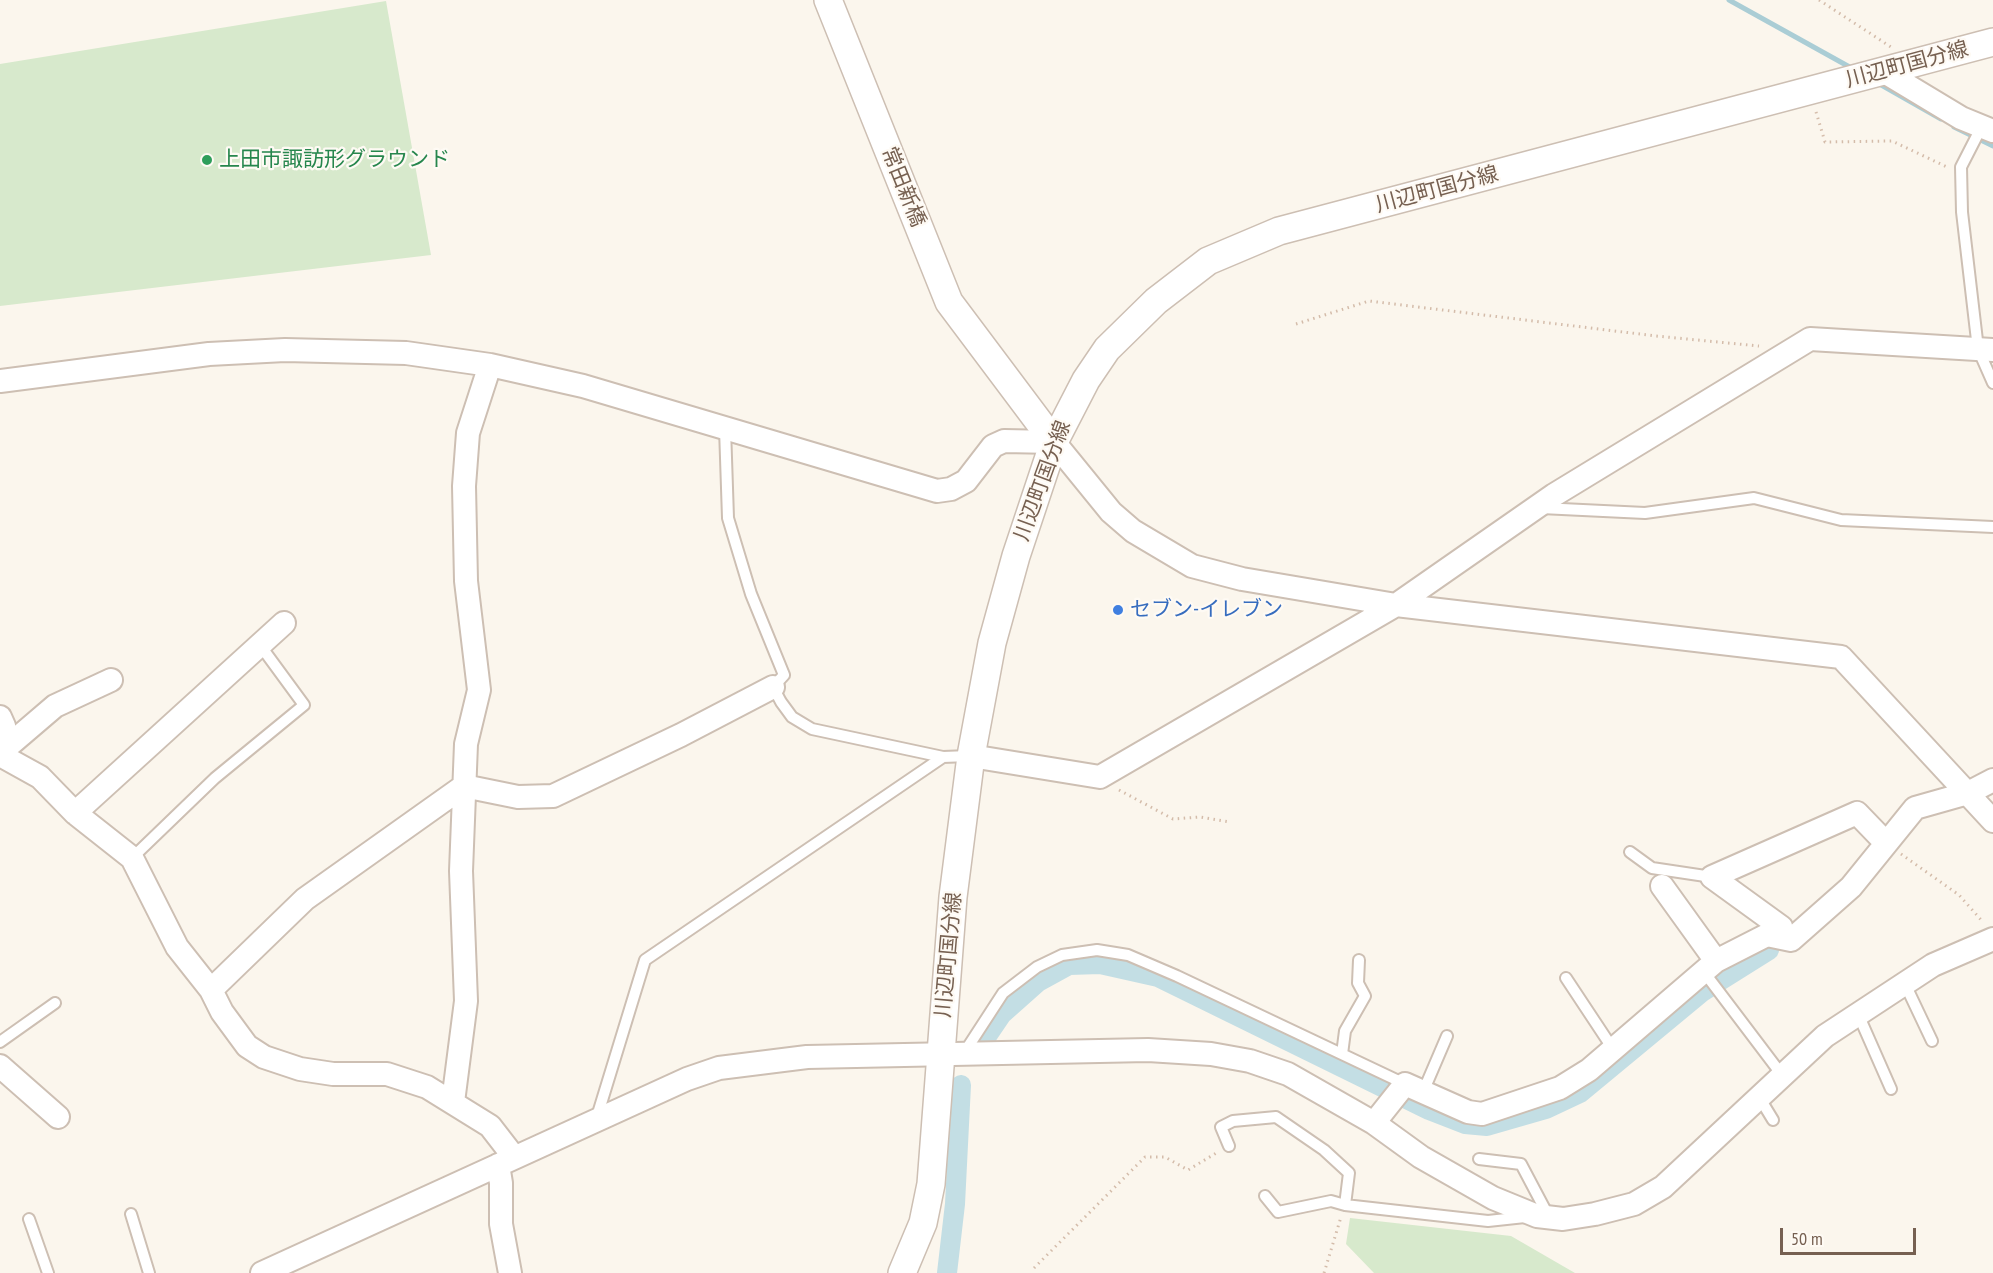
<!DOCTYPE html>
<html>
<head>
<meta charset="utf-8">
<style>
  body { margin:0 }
  #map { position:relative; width:1993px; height:1273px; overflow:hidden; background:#fbf6ed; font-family:"PT Sans Narrow",sans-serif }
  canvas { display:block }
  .scale { position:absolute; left:1780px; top:1228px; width:136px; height:27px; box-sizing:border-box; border:3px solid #766051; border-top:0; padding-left:8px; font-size:18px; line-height:21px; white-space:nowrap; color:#766051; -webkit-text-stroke:4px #fefaf4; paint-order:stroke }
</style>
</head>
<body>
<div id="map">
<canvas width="1993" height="1273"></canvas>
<div class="scale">50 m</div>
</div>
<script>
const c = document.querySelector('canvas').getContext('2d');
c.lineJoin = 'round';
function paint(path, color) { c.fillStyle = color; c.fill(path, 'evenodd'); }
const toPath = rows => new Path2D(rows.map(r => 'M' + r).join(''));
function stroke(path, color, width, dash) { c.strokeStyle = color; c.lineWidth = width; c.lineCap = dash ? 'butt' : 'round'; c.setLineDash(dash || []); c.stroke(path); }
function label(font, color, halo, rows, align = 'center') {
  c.font = font + ' "PT Sans Narrow","Noto Sans JP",sans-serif'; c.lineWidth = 4.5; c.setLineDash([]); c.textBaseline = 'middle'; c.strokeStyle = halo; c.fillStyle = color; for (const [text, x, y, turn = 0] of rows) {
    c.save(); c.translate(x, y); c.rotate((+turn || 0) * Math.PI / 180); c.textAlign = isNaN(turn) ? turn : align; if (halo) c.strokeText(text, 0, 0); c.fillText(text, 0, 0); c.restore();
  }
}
paint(toPath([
  [386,1,431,255,0,306,0,64],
  [1350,1218,1511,1236,1575,1273,1374,1273,1346,1244]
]), '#d7e9cc');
stroke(toPath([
  [1729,0,1855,70],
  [1876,82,1941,119],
  [1954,127,1993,146]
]), '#aacdd5', 5);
stroke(toPath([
  [985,1039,1002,1014,1038,982,1069,965,1100,964,1158,977,1429,1110,1465,1124,1487,1126,1546,1109,1580,1093,1702,992,1769,950],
  [947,1273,955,1204,961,1085]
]), '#c3dee4', 20);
const service = toPath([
  [1982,126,1961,167,1962,212,1978,349,1993,383],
  [725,428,728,518,751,594,784,675,773,687,781,702,792,717,812,729,943,757],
  [1541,508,1645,513,1754,498,1841,520,1993,527],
  [1630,852,1652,868,1712,877],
  [132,858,215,778,304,705,260,645],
  [1704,972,1782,1075],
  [1566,978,1613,1049],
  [1905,984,1932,1041],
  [1858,1014,1891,1089],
  [0,1042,55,1003],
  [964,1053,1003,993,1037,967,1062,955,1097,950,1128,955,1177,976,1405,1084],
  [1342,1054,1345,1031,1365,996,1358,983,1359,960],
  [1423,1092,1447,1036],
  [1759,1097,1773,1120],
  [596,1120,645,960,943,757,969,756],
  [1229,1146,1221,1127,1233,1121,1276,1117,1324,1150,1349,1173,1345,1205],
  [1479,1159,1521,1164,1549,1217],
  [1265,1196,1278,1212,1331,1201,1345,1205,1488,1221,1525,1217],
  [131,1214,149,1273],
  [29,1219,48,1273]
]);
const minor = toPath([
  [1883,71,1961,118,1993,131],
  [0,381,209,354,285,350,406,353,490,365,583,386,937,491,951,489,966,481,993,446,1004,441,1054,442,1111,512,1133,531,1192,566,1242,579,1396,605,1841,657,1993,821],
  [0,717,4,726,0,730],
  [0,753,55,706,111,680],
  [0,755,40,777,75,813,132,858,177,947,211,990,222,1012,247,1046,264,1057,300,1069,333,1074,387,1074,427,1087,490,1126,514,1157],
  [971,756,1100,777,1396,605,1554,495,1810,339,1993,350],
  [75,813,284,623],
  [1662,886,1716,961],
  [1779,937,1781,927,1712,877,1857,813,1885,842],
  [211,990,305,899,464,786,518,797,553,796,681,735,773,687],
  [0,1066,58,1117],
  [453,1102,466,1001,461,871,466,744,479,690,466,581,464,486,468,433,490,365],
  [1374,1123,1405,1084,1468,1112,1482,1114,1560,1088,1589,1070,1716,961,1767,935,1791,940,1851,887,1915,808,1968,793,1993,780],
  [498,1165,501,1183,501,1224,510,1273],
  [262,1273,687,1079,719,1068,807,1057,1148,1050,1211,1054,1250,1061,1288,1074,1374,1123,1421,1157,1493,1198,1537,1216,1563,1219,1595,1214,1634,1204,1663,1187,1825,1036,1933,965,1993,939]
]);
const tertiary = toPath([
  [828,0,949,302,1054,442],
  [902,1273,923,1223,931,1184,953,897,971,756,992,643,1016,556,1054,442,1086,380,1107,349,1156,301,1208,261,1279,231,1993,42]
]);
stroke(service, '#cdbfb3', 14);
stroke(minor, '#cdbfb3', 26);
stroke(tertiary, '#cdbfb3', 30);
stroke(toPath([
  [1819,0,1891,47],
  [1816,112,1825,142,1892,141,1947,167],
  [1296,324,1369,301,1656,336,1759,346],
  [1119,790,1173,819,1200,817,1230,822],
  [1901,854,1959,895,1983,922],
  [1034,1268,1145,1157,1165,1157,1188,1170,1218,1152],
  [1324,1273,1341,1217]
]), '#d4bcaa', 3, [1.5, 4.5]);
stroke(service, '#fff', 10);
stroke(minor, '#fff', 22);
stroke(tertiary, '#fff', 27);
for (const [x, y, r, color] of [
  [207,160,6,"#2e9e5b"],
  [1118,610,6,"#3f7fe0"]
]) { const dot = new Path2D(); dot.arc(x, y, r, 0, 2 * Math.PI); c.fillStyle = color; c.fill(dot); stroke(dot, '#fefaf4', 2); }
label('21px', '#766051', '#fefaf4', [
  ["川辺町国分線",1907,65,-15],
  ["常田新橋",903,187,68],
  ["川辺町国分線",1437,190,-15],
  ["川辺町国分線",1043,481,-70],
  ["川辺町国分線",949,955,-85]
]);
label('21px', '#27864d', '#fefaf4', [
  ["上田市諏訪形グラウンド",219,160]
], 'left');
label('21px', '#366cbe', '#fefaf4', [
  ["セブン-イレブン",1130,610]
], 'left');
</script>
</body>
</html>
